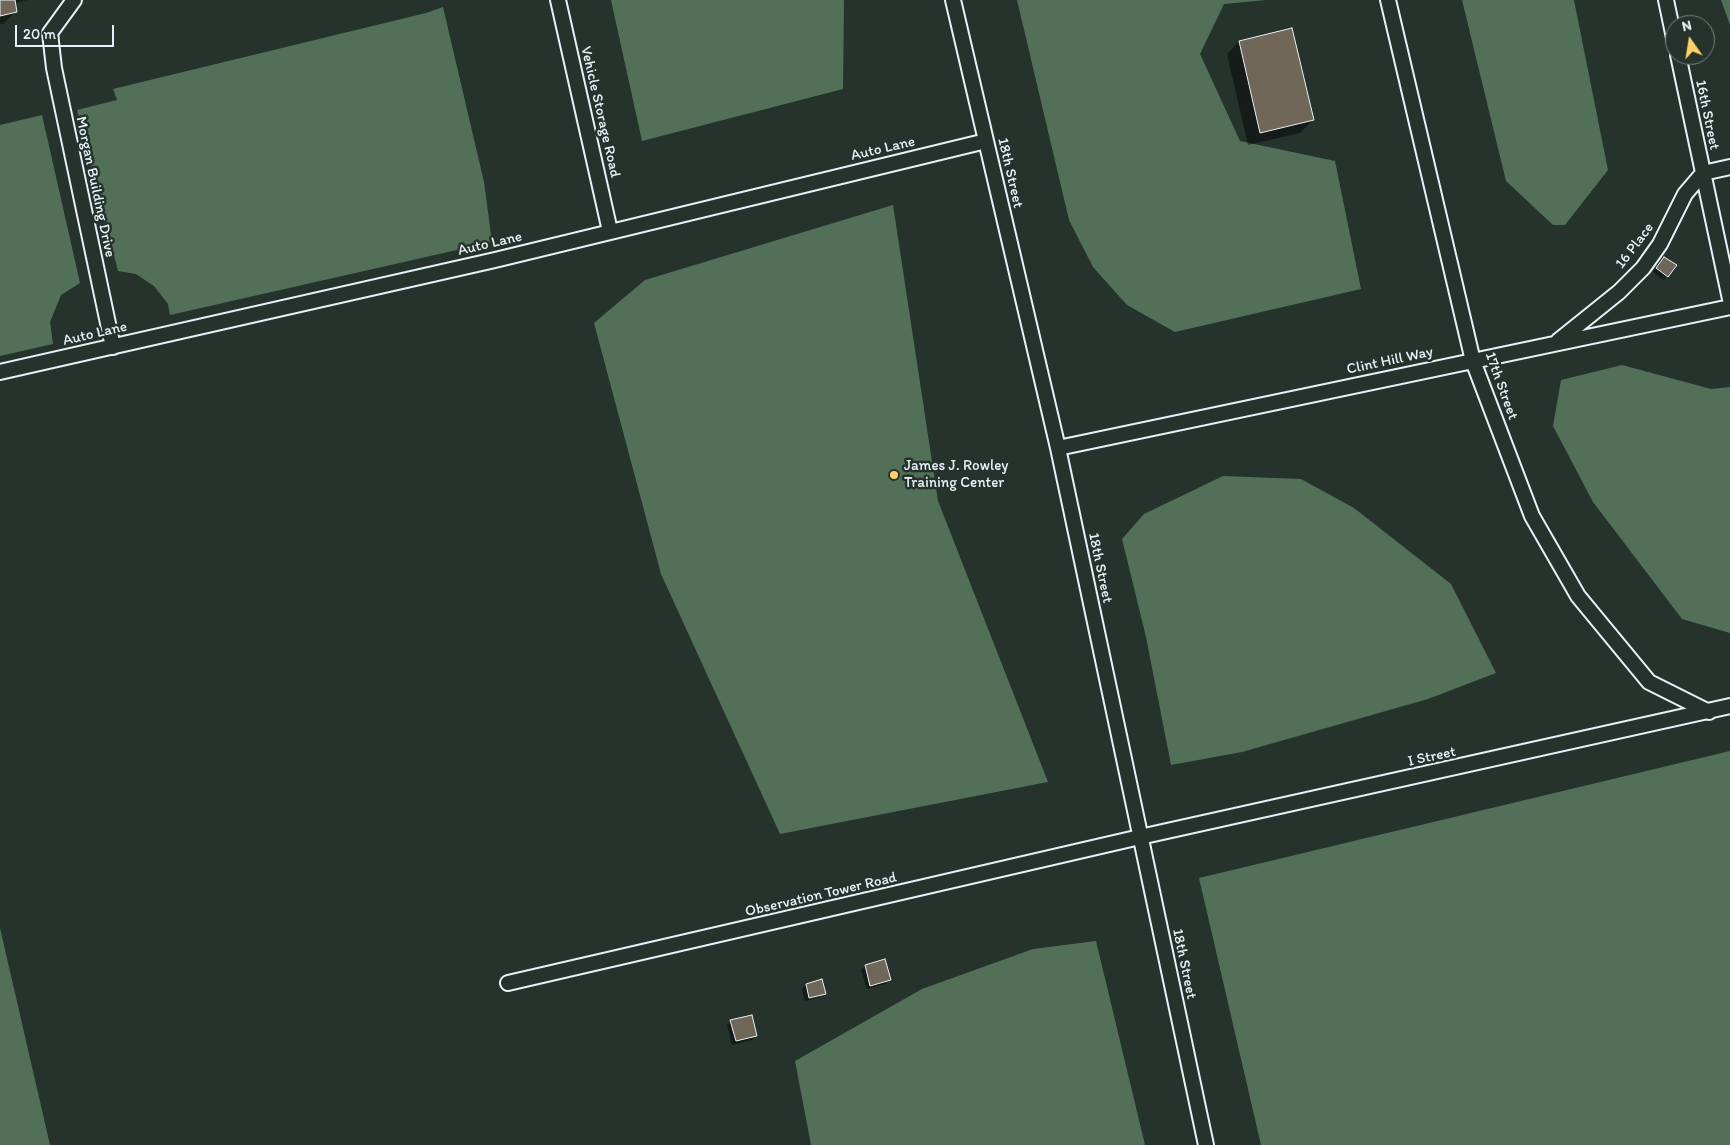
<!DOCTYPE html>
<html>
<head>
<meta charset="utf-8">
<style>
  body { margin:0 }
  #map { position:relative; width:1730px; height:1145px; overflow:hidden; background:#26332d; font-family:Itim,sans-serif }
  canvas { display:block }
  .north { position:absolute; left:1665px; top:15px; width:50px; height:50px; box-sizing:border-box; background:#26332d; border:1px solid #747f7e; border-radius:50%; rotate:347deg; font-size:14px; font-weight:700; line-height:20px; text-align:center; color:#e8f1f8 }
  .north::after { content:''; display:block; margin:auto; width:18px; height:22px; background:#ffd166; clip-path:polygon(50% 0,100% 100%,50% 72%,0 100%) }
  .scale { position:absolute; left:15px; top:25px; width:99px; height:22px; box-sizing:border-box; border:2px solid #e8f1f8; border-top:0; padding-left:6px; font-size:15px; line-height:18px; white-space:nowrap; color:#e8f1f8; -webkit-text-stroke:4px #26332d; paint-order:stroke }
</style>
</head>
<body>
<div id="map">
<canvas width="1730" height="1145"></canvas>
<div class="north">N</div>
<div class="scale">20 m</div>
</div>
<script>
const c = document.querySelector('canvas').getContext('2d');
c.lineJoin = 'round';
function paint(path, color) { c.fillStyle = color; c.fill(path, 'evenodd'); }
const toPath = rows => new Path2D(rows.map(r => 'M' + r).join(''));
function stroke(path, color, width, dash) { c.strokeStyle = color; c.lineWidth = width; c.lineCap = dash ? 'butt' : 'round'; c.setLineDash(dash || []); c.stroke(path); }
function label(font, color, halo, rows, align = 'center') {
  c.font = font + ' Itim,sans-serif'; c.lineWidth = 5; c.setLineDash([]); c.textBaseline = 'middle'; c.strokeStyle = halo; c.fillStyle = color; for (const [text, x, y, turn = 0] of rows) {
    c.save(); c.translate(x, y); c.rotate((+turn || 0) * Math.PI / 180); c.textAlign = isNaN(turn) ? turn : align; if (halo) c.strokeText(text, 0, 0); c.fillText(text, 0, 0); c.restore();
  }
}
paint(toPath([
  [611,0,844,0,843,89,642,141],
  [1017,0,1266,0,1224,4,1200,54,1240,141,1335,161,1361,289,1175,332,1127,305,1093,267,1069,220],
  [1462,0,1574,0,1608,170,1565,225,1553,225,1506,181],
  [1721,0,1730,0,1730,25],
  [443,7,484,182,492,242,170,315,168,304,154,286,136,274,118,271,77,110,117,100,113,89,426,13],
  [42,115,80,283,61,295,50,322,53,344,0,356,0,125],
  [893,205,938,501,1048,782,780,834,661,574,594,323,645,280],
  [1622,365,1711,389,1730,387,1730,633,1682,619,1593,502,1553,426,1561,380],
  [1223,476,1301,479,1354,508,1451,584,1496,673,1428,699,1242,752,1171,765,1146,637,1122,539,1144,514],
  [1730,751,1730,1145,1261,1145,1199,878],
  [0,928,50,1145,0,1145],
  [1096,941,1145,1145,811,1145,795,1061,922,989,1033,949]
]), '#527058');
paint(toPath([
  [0,0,28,0,14,3,16,11,3,24,0,24],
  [1239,42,1313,120,1300,133,1248,145,1227,54],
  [1664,258,1667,276,1663,280,1653,272],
  [865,966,889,980,885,984,867,989,861,970],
  [822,981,824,993,820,997,805,1001,802,989,806,985],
  [731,1021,756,1036,752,1040,732,1045,727,1025]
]), '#0007');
const building = toPath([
  [0,0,15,0,17,12,0,16,0,0],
  [1292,28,1314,120,1260,133,1239,41,1292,28],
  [1664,257,1677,265,1668,277,1656,268,1664,257],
  [885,959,891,980,870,986,865,965,885,959],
  [822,979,826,994,809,998,806,984,822,979],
  [752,1015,757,1036,736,1041,730,1020,752,1015]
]);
paint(building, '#716759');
stroke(building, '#e8f1f8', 1);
const lane = toPath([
  [74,0,50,33,54,68,113,347],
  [558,0,610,231],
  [953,0,1058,448,1206,1145],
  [1388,0,1473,361,1532,516,1578,596,1649,682,1709,712],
  [1666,0,1675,43],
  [1678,55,1730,299],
  [1558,341,1619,292,1643,268,1660,244,1685,194,1703,173,1730,167],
  [0,372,495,260,986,141],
  [1058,448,1730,307],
  [508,983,1140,837,1730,706]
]);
stroke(lane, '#e8f1f8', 18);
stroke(lane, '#26332d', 14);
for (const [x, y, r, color] of [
  [894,475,5,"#ffd166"]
]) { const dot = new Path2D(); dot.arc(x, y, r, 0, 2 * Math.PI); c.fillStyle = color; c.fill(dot); stroke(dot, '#26332d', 2); }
label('15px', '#e8f1f8', '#26332d', [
  ["Vehicle Storage Road",600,112,77],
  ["16th Street",1707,115,78],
  ["Auto Lane",883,149,-13],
  ["18th Street",1010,173,77],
  ["Morgan Building Drive",95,187,78],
  ["Auto Lane",490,244,-13],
  ["16 Place",1635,246,-53],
  ["Auto Lane",95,334,-13],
  ["Clint Hill Way",1390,361,-12],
  ["17th Street",1501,386,70],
  ["18th Street",1100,568,78],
  ["I Street",1432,757,-12],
  ["Observation Tower Road",821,895,-13],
  ["18th Street",1184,964,78]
]);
label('15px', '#e8f1f8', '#26332d', [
  ["James J. Rowley",904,466],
  ["Training Center",904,483]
], 'left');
</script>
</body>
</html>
